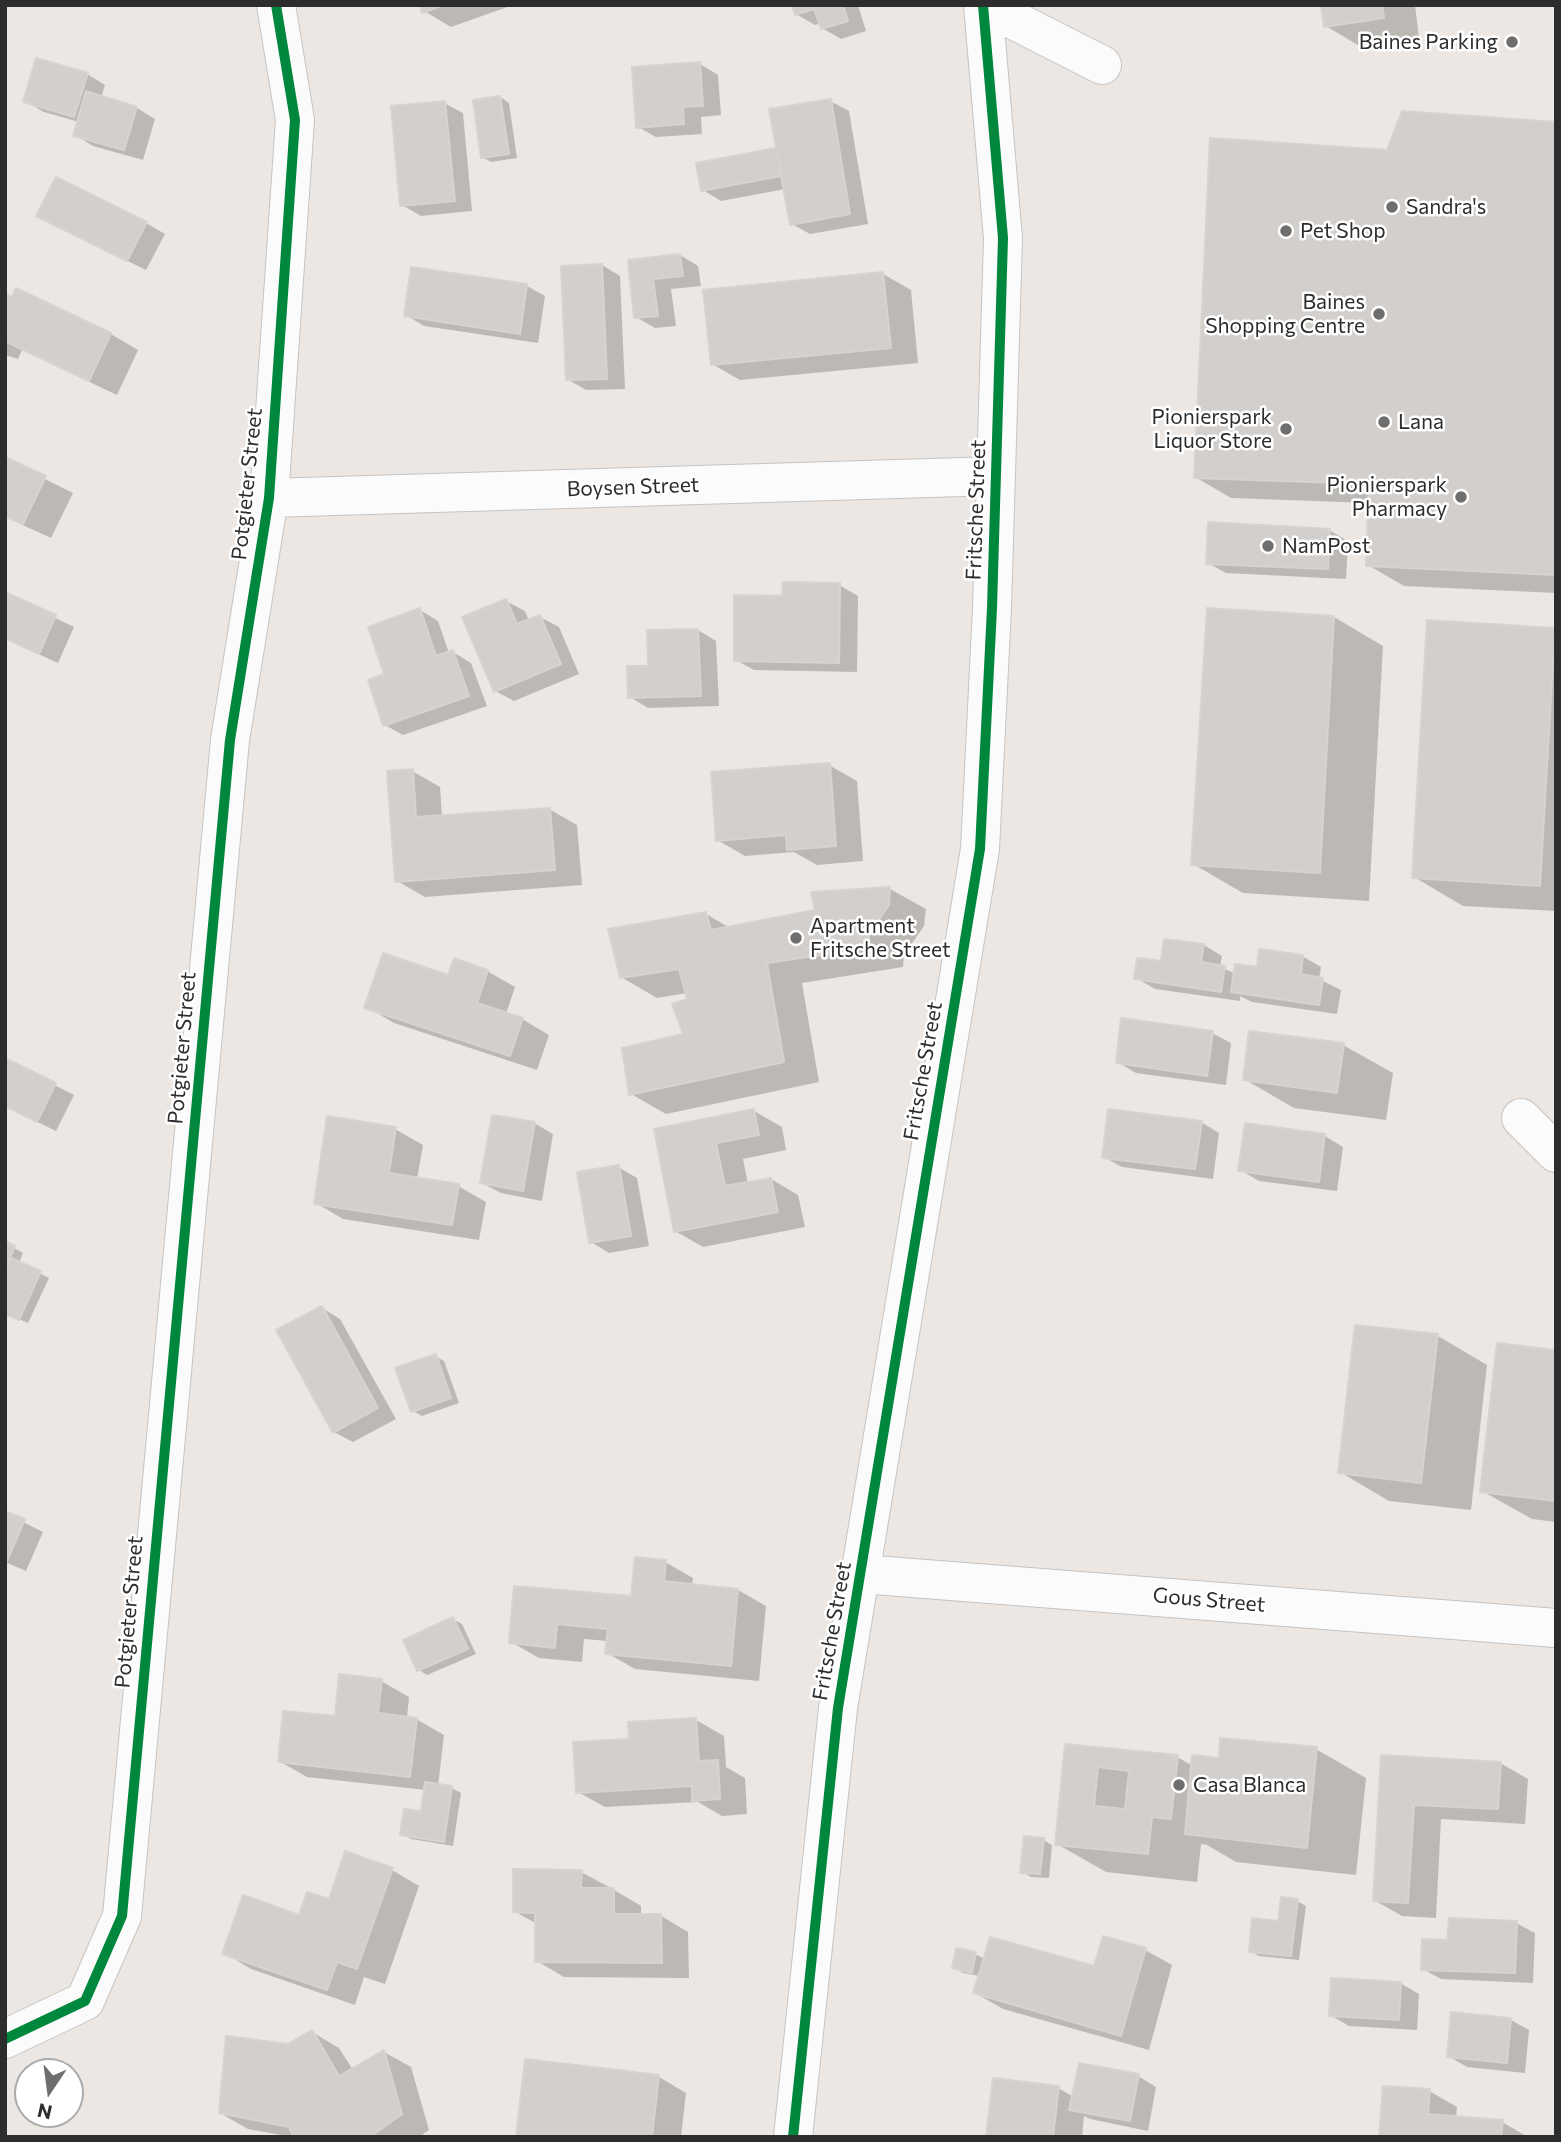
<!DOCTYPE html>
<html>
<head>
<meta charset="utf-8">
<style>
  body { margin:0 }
  #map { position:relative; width:1561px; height:2142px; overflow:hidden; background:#ece7e2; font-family:Commissioner,sans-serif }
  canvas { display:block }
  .frame { position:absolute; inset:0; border:7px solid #2d2d2d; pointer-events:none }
  .north { position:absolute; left:14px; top:2058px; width:70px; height:70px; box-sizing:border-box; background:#fff; border:2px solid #ababab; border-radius:50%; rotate:193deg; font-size:19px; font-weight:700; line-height:28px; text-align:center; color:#2d2d2d }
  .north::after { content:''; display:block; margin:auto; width:24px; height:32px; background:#706e6c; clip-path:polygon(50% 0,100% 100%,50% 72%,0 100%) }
</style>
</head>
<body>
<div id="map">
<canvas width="1561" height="2142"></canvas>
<div class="frame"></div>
<div class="north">N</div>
</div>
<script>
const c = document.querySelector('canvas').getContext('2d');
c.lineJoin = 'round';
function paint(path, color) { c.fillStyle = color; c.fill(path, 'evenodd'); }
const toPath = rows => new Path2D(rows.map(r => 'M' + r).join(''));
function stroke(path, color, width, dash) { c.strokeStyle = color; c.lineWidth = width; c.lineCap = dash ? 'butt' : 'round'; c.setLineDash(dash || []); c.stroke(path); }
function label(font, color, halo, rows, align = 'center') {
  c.font = font + ' Commissioner,sans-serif'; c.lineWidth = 5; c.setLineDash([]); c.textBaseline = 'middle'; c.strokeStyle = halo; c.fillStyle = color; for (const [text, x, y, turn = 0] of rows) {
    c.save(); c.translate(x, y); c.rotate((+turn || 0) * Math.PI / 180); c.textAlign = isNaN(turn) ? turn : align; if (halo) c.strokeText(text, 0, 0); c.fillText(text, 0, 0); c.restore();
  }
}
paint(toPath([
  [422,5,513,5,451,27,424,11],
  [794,5,858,5,866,31,841,39,822,28,821,23,815,25,796,14],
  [1323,5,1415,5,1419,38,1361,47,1326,26],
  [700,64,718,75,721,115,701,117,702,134,656,137,638,127],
  [87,74,105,85,101,98,137,108,155,119,143,160,93,146,75,135,79,122,44,112,25,101],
  [500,97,509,103,517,158,491,162,482,157],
  [830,101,849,111,868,224,810,234,792,224,785,189,721,201,703,190,698,165,778,150],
  [444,103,463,113,472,211,421,216,402,205],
  [1556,124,1556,593,1404,586,1368,565,1370,503,1231,498,1195,477,1389,152],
  [146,223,165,234,146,270,57,226],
  [680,255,698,266,701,286,671,289,676,326,655,328,636,317,630,261],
  [602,265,620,276,625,389,586,390,567,379],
  [413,269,527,286,545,296,538,343,424,326,406,315],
  [883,274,911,290,918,363,740,380,712,364],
  [17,290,111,334,138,350,117,395,22,350,18,359,5,355,5,296,13,299],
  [5,459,73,493,51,538,5,517],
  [1329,530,1348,541,1346,579,1226,573,1208,563],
  [839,585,858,596,857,672,754,670,736,660,784,598],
  [5,594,74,627,58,663,5,639],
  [506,601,525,611,529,621,540,617,559,627,579,674,514,701,495,691],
  [420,610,438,621,449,653,453,652,471,663,487,706,403,735,385,725,387,675],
  [1334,617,1383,646,1369,901,1243,893,1193,864],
  [698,630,716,641,719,706,648,708,630,697,650,667],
  [1554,630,1556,911,1463,906,1414,877],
  [829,765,857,781,863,861,817,865,794,852,745,856,717,840],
  [412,771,440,787,442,817,549,809,577,825,582,885,425,897,397,881],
  [890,889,926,909,924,926,904,955,903,967,802,983,819,1082,666,1114,631,1094,685,1035,689,1000,687,993,657,998,621,977,706,914,730,928,817,911,813,893],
  [1204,945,1222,956,1220,967,1236,974,1302,956,1321,967,1319,979,1341,990,1337,1014,1252,1002,1240,996,1240,1001,1155,989,1136,978,1162,963],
  [487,971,515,987,506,1014,522,1019,549,1035,537,1070,394,1023,367,1007,449,977],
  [1212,1033,1231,1043,1226,1085,1136,1073,1117,1062],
  [1343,1045,1393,1073,1386,1120,1294,1108,1244,1079],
  [5,1060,74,1095,56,1131,5,1106],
  [754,1111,782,1127,786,1150,743,1159,748,1184,771,1179,798,1195,805,1227,703,1247,675,1231,656,1130],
  [1201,1122,1219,1133,1213,1179,1122,1167,1104,1157],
  [534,1123,553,1134,542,1201,501,1193,482,1183],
  [1246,1125,1325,1136,1343,1147,1337,1191,1259,1181,1240,1170],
  [395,1129,423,1145,417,1179,458,1186,486,1202,479,1240,343,1219,316,1203],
  [618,1167,637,1178,649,1246,609,1253,591,1242],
  [5,1243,23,1253,19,1263,49,1278,28,1323,5,1313],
  [322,1308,340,1319,396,1419,353,1442,334,1432],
  [1438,1336,1487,1365,1471,1510,1389,1501,1340,1472],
  [1556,1352,1556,1522,1532,1519,1482,1491],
  [435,1356,444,1361,459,1403,422,1416,413,1411],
  [5,1513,43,1532,26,1571,5,1562],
  [665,1562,693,1578,692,1586,738,1590,766,1606,759,1681,635,1669,607,1653,608,1641,584,1639,582,1662,539,1658,511,1642,516,1588,633,1598],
  [453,1619,462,1624,476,1654,427,1675,419,1670],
  [381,1681,409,1697,407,1718,416,1719,444,1735,438,1786,452,1788,461,1793,453,1846,411,1839,402,1834,423,1813,426,1790,307,1777,279,1761],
  [696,1720,724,1736,726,1767,745,1778,747,1814,722,1816,698,1802,605,1807,578,1792,631,1741],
  [1067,1746,1177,1757,1193,1766,1221,1760,1316,1749,1366,1778,1356,1875,1236,1862,1207,1845,1201,1844,1197,1882,1106,1872,1057,1844],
  [1382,1757,1500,1763,1528,1779,1525,1824,1441,1819,1436,1918,1402,1916,1374,1900],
  [1043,1840,1052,1845,1049,1878,1031,1877,1022,1872],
  [392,1870,419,1886,385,1984,364,1977,355,2005,251,1969,224,1953],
  [581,1872,609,1887,609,1890,614,1890,641,1906,641,1916,661,1916,688,1932,689,1978,564,1977,537,1961,537,1924,514,1911],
  [1297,1901,1306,1906,1299,1960,1259,1956,1251,1951,1279,1923],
  [1516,1923,1535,1933,1533,1983,1441,1979,1423,1969,1449,1942],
  [1145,1950,1172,1965,1149,2050,1003,2009,975,1993,980,1976,963,1973,954,1967,975,1954,985,1959,1096,1968],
  [1400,1983,1419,1994,1417,2030,1349,2026,1330,2015],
  [1511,2020,1529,2030,1525,2073,1467,2067,1448,2056],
  [312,2032,339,2048,353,2070,384,2052,411,2067,429,2130,419,2137,292,2137,248,2129,220,2113,289,2046],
  [1138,2076,1156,2087,1148,2131,1090,2119,1084,2116,1082,2137,988,2137,1058,2088,1074,2097],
  [659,2077,686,2093,681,2137,518,2137],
  [1429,2091,1457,2107,1456,2118,1502,2122,1528,2137,1380,2137]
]), '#0003');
const building = toPath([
  [420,5,443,5,422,13,420,5],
  [792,5,843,5,848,21,821,29,814,9,795,15,792,5],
  [1321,5,1382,5,1384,18,1324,27,1321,5],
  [36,58,88,73,74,117,23,102,36,58],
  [700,62,703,106,683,107,684,124,636,128,632,67,700,62],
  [86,91,137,107,124,150,73,136,86,91],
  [500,96,509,154,481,158,473,100,500,96],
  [831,99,850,214,790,225,769,109,831,99],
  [445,101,455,201,400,206,391,106,445,101],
  [1402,111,1556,122,1556,575,1366,566,1369,484,1194,478,1210,138,1387,150,1402,111],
  [776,148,781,176,701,191,696,163,776,148],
  [56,177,147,222,127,261,36,216,56,177],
  [680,254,683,276,653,279,658,316,634,318,628,260,680,254],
  [602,264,607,379,566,380,561,266,602,264],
  [411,267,527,284,520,334,404,316,411,267],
  [883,272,891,348,711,365,703,290,883,272],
  [16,288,111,333,89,381,5,341,5,294,12,297,16,288],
  [5,457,46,476,23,524,5,516,5,457],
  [1208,522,1330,529,1328,569,1206,564,1208,522],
  [783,582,840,583,839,663,734,661,734,595,782,596,783,582],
  [5,592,56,615,39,654,5,638,5,592],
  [506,599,517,624,540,615,561,664,494,692,462,617,506,599],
  [420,608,436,656,453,650,469,696,383,726,368,680,384,674,368,627,420,608],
  [1207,608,1334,616,1320,873,1191,865,1207,608],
  [1427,620,1555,628,1540,886,1412,878,1427,620],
  [698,629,701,696,628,698,627,666,648,666,647,630,698,629],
  [830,763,836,846,787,850,786,835,716,841,711,772,830,763],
  [413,769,416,817,550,808,555,870,395,882,387,771,413,769],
  [890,887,889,905,869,934,868,948,767,963,784,1062,629,1095,622,1048,683,1034,672,1004,687,999,679,969,620,978,608,929,706,912,711,930,815,910,811,892,890,887],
  [1164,939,1204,944,1201,962,1225,966,1221,992,1134,979,1137,958,1161,961,1164,939],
  [1259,949,1303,955,1301,974,1323,978,1319,1005,1231,992,1235,964,1257,967,1259,949],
  [383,953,448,975,454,958,488,970,477,1003,523,1018,510,1056,364,1008,383,953],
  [1121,1018,1213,1031,1207,1076,1116,1063,1121,1018],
  [1249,1031,1344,1043,1337,1093,1243,1080,1249,1031],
  [5,1058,56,1083,37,1122,5,1106,5,1058],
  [754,1109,759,1135,716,1143,725,1186,771,1178,778,1212,674,1232,654,1129,754,1109],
  [1108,1109,1202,1121,1195,1169,1102,1158,1108,1109],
  [492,1115,535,1122,523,1191,480,1183,492,1115],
  [327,1116,396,1127,389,1173,459,1184,452,1225,314,1204,327,1116],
  [1245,1123,1325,1134,1319,1182,1238,1171,1245,1123],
  [619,1165,631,1236,589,1243,577,1172,619,1165],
  [5,1241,15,1246,5,1270,5,1241],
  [11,1258,41,1271,19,1320,5,1314,5,1270,11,1258],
  [322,1306,378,1408,333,1433,276,1330,322,1306],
  [1355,1325,1438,1334,1421,1483,1338,1473,1355,1325],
  [1497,1343,1556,1350,1556,1501,1480,1492,1497,1343],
  [436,1354,451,1398,411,1412,395,1368,436,1354],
  [5,1511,25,1519,7,1561,5,1561,5,1511],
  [635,1557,666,1560,664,1581,738,1589,731,1666,605,1654,608,1629,557,1624,555,1648,509,1643,514,1586,631,1596,635,1557],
  [453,1617,468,1649,417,1671,403,1640,453,1617],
  [339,1674,382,1679,378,1713,417,1718,410,1777,278,1762,283,1711,335,1716,339,1674],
  [696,1718,699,1761,718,1760,720,1799,692,1801,692,1786,576,1793,573,1742,629,1739,628,1722,696,1718],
  [1220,1738,1317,1747,1307,1848,1185,1834,1192,1755,1219,1758,1220,1738],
  [1065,1744,1178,1755,1171,1819,1152,1817,1148,1854,1055,1845,1065,1744],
  [1098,1767,1129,1771,1125,1809,1094,1806,1098,1767],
  [1381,1755,1501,1762,1498,1809,1414,1805,1408,1903,1373,1901,1381,1755],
  [425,1782,452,1786,444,1842,400,1835,404,1809,421,1811,425,1782],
  [1024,1836,1044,1838,1040,1874,1020,1873,1024,1836],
  [345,1851,393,1868,357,1969,337,1962,327,1990,222,1954,243,1895,299,1915,307,1892,329,1899,345,1851],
  [513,1869,582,1870,581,1888,614,1888,614,1914,661,1914,662,1963,535,1962,535,1913,513,1912,513,1869],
  [1281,1897,1298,1899,1291,1956,1249,1952,1252,1918,1278,1921,1281,1897],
  [1449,1918,1517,1921,1515,1973,1421,1970,1422,1939,1447,1940,1449,1918],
  [1103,1936,1146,1948,1121,2036,973,1993,990,1937,1094,1966,1103,1936],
  [956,1948,976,1952,972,1973,952,1968,956,1948],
  [1331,1978,1401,1982,1399,2020,1329,2016,1331,1978],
  [1451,2012,1511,2018,1507,2063,1447,2057,1451,2012],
  [312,2030,339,2076,384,2050,402,2114,370,2137,293,2137,289,2127,219,2113,226,2036,288,2044,312,2030],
  [525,2059,659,2075,652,2137,516,2137,525,2059],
  [1079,2063,1139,2074,1130,2121,1069,2110,1079,2063],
  [993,2078,1059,2086,1053,2137,986,2137,993,2078],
  [1383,2086,1430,2089,1428,2114,1503,2120,1501,2137,1379,2137,1383,2086]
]);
paint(building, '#d2cfcc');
stroke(building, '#d7d3ce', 2);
const minor = toPath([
  [984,5,1102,65],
  [269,498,996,476],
  [1521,1118,1556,1153],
  [861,1574,1556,1628],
  [5,2039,85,2001,122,1916,230,740,269,498,295,120,276,5],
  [793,2137,838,1708,980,849,992,608,1003,238,983,5]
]);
stroke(minor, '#c5c4c3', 40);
stroke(minor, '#fcfbfb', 38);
stroke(toPath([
  [5,2039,85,2001,122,1916,230,740,269,498,295,120,276,5],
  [793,2137,838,1708,980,849,992,608,1003,238,983,5]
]), '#00873e', 10);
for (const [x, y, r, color] of [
  [1512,42,7,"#706e6c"],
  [1392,207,7,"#706e6c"],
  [1286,231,7,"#706e6c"],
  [1379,314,7,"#706e6c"],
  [1384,422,7,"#706e6c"],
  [1286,429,7,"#706e6c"],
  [1461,497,7,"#706e6c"],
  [1268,546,7,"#706e6c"],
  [796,938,7,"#706e6c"],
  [1179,1785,7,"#706e6c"]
]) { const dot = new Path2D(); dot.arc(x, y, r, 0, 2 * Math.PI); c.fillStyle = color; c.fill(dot); stroke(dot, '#fff', 2.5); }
label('21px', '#2d2d2d', '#fff', [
  ["Baines Parking",1498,42,"right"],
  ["Sandra's",1406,207],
  ["Pet Shop",1300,231],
  ["Baines",1365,302,"right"],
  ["Shopping Centre",1365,326,"right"],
  ["Pionierspark",1272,417,"right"],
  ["Liquor Store",1272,441,"right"],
  ["Lana",1398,422],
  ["Pionierspark",1447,485,"right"],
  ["Pharmacy",1447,509,"right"],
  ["NamPost",1282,546],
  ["Apartment",810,926],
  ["Fritsche Street",810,950],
  ["Casa Blanca",1193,1785]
], 'left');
label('21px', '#2d2d2d', '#fff', [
  ["Potgieter Street",247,484,-84],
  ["Boysen Street",633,487,-2],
  ["Fritsche Street",976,510,-88],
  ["Potgieter Street",182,1048,-85],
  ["Fritsche Street",923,1071,-80],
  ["Gous Street",1209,1600,5],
  ["Potgieter Street",129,1612,-85],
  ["Fritsche Street",832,1631,-80]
]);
</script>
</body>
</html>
